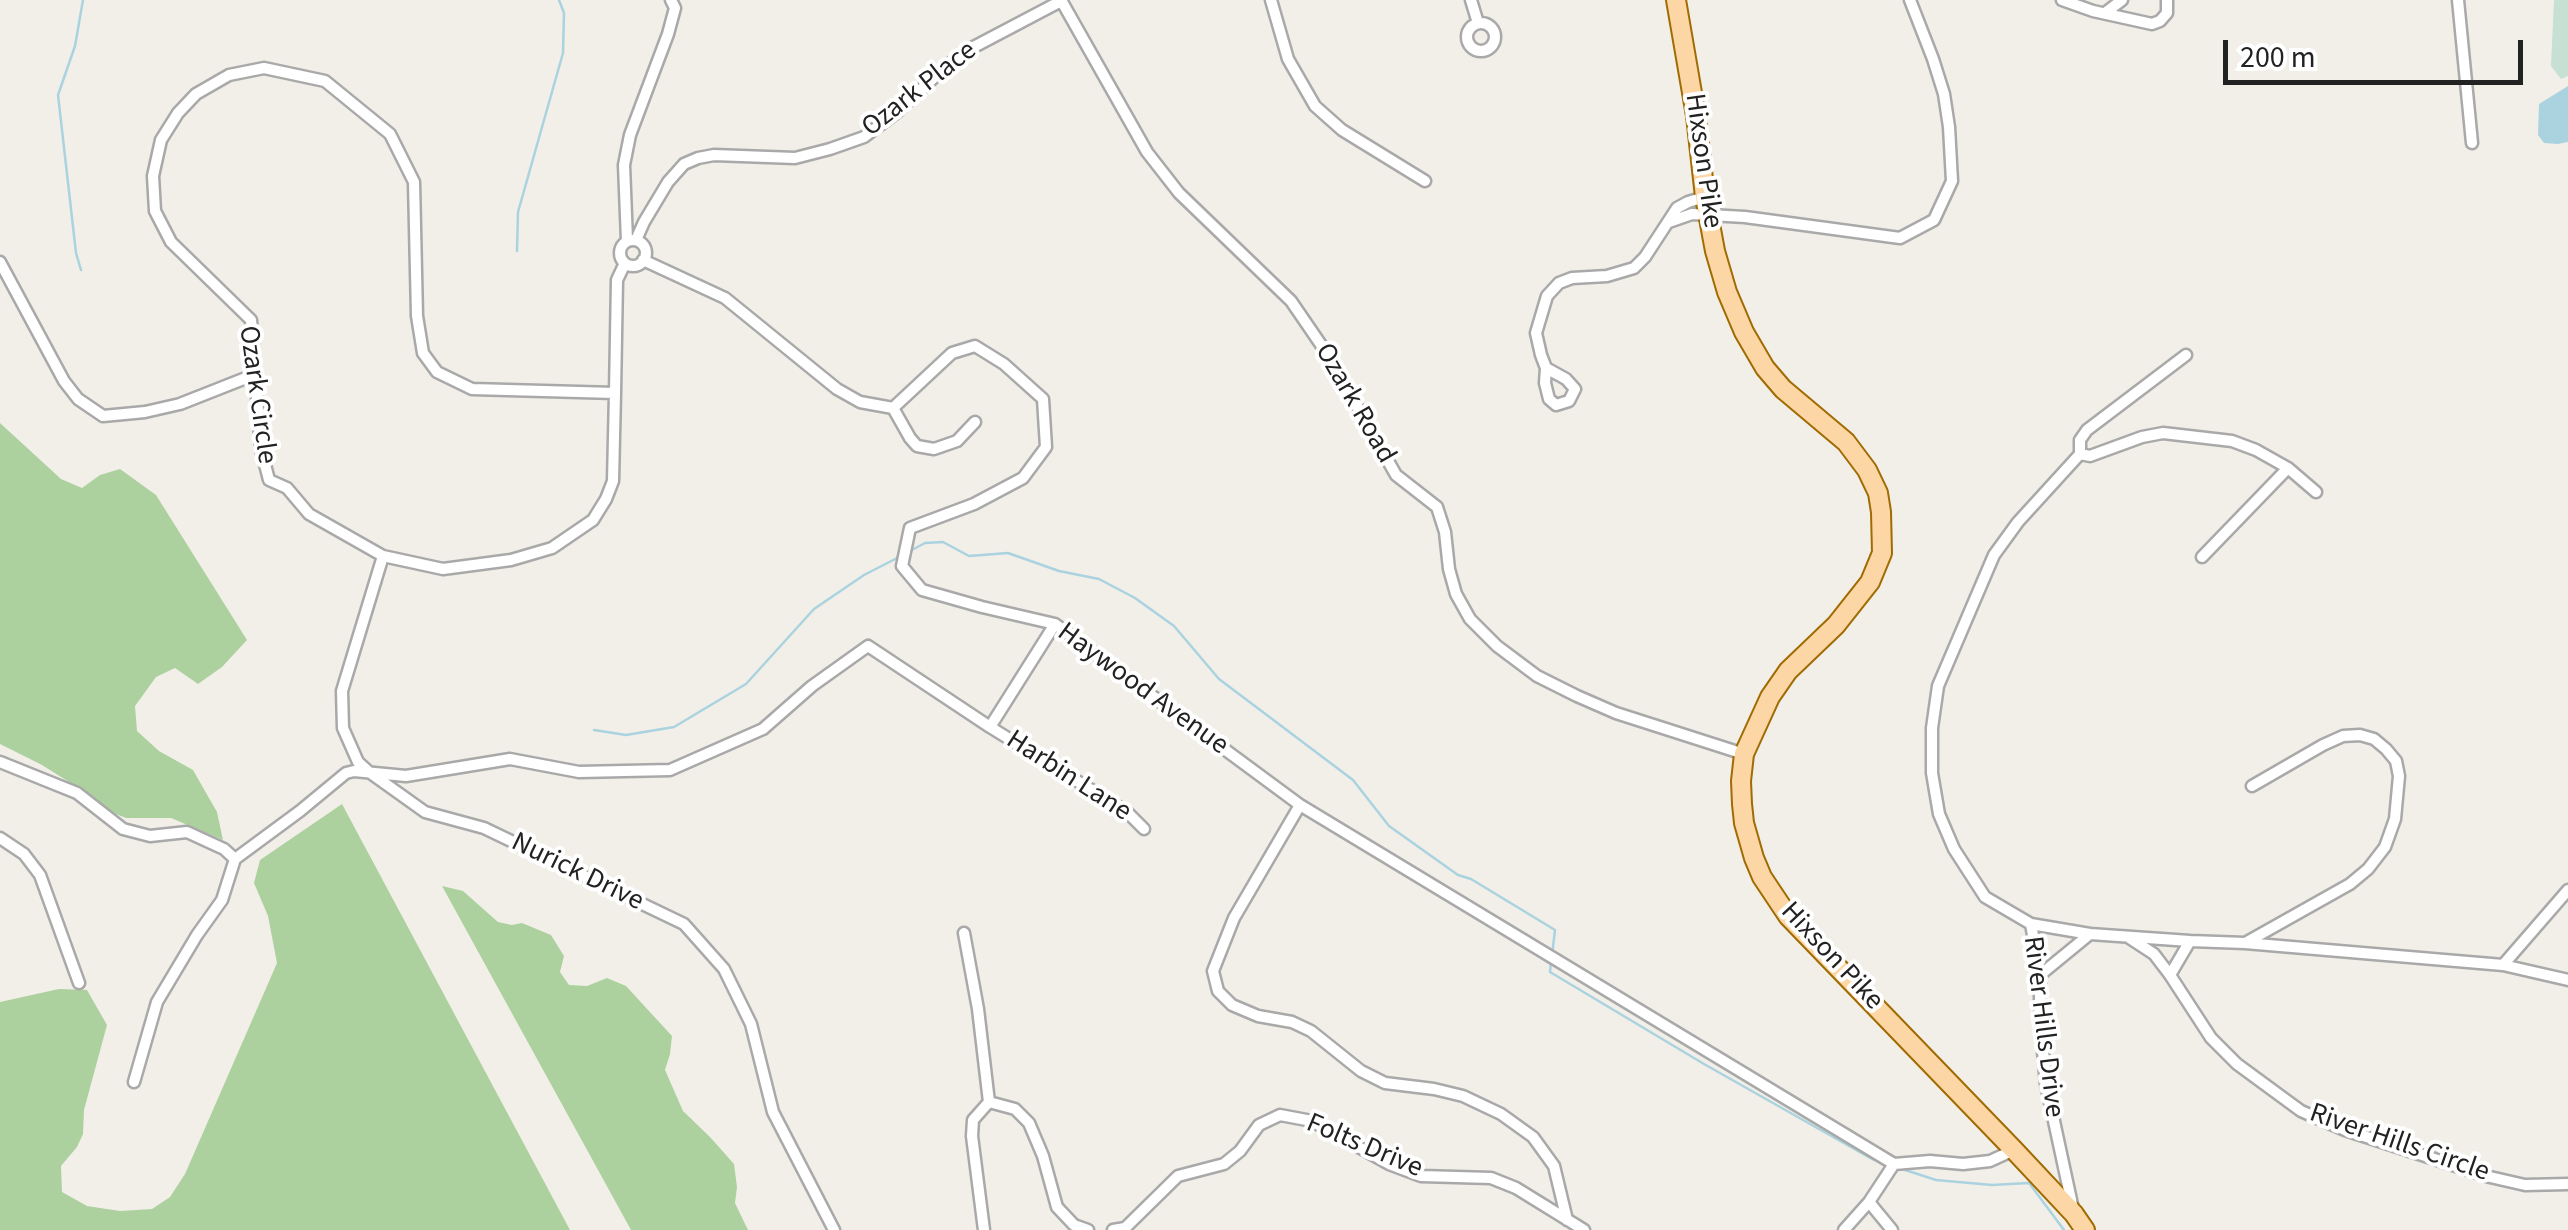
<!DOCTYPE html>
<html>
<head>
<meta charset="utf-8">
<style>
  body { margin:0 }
  #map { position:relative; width:2568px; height:1230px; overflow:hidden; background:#f2efe9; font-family:"Source Sans 3",sans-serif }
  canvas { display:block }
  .scale { position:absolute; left:2223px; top:40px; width:300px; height:45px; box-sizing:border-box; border:5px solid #222; border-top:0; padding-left:12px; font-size:30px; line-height:35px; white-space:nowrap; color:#222; -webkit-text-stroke:8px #fff; paint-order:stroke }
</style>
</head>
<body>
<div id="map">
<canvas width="2568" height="1230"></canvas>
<div class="scale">200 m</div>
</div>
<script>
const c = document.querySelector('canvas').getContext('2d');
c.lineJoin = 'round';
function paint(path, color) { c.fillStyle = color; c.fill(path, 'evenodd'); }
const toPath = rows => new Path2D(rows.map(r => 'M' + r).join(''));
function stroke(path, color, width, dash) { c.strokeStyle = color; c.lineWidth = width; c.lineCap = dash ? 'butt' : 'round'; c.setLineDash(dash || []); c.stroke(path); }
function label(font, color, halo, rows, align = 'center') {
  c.font = font + ' "Source Sans 3",sans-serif'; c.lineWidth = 8; c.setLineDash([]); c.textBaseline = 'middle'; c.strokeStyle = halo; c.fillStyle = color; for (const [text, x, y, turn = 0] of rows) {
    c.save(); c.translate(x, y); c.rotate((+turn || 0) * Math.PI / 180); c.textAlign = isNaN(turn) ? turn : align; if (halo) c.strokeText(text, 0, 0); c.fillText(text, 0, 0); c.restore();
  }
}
paint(toPath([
  [0,423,61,479,82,488,100,475,120,469,156,495,247,640,222,667,198,684,175,668,156,677,135,706,137,731,159,751,193,770,217,812,223,840,171,818,126,818,101,808,77,787,42,765,0,744],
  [342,804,570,1230,0,1230,0,1002,59,989,87,990,107,1025,84,1110,83,1134,77,1147,61,1166,62,1192,87,1206,120,1211,152,1209,170,1197,185,1174,277,963,268,916,254,883,260,860],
  [442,886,463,891,498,922,512,925,522,923,551,935,564,956,560,972,569,985,587,986,607,978,626,986,672,1036,670,1054,665,1070,683,1111,710,1137,734,1164,737,1187,735,1203,748,1230,631,1230]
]), '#add19e');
paint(toPath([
  [2554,0,2568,0,2568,76,2561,79,2551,66]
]), '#c6e0d4');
paint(toPath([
  [2568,86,2568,142,2558,144,2544,143,2538,135,2539,104]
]), '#aad3df');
stroke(toPath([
  [517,251,518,212,563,53,564,13,559,0],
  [81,270,76,253,58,95,75,46,83,0],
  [908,552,925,543,943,542,969,556,1008,553,1059,571,1099,579,1135,598,1174,626,1219,679,1353,780,1389,826,1458,875,1471,879,1555,930,1552,955],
  [594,730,626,735,674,727,746,684,814,609,864,575,901,556],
  [1551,963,1550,972,1704,1064,1872,1159,1882,1162],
  [1899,1168,1936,1180,1992,1185,2029,1183,2064,1230]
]), '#aad3df', 2.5);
const street = toPath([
  [1061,0,1147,152,1179,193,1291,301,1328,355,1396,475,1437,507,1445,532,1449,569,1456,594,1470,619,1497,646,1537,676,1577,696,1616,713,1744,754],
  [1271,0,1288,59,1315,106,1342,130,1425,181],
  [1471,0,1478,23],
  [2062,0,2093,11,2152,24,2160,21,2167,13,2167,0],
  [2458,0,2472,143],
  [2105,13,2122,0],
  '1467 37a14 14 0 1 1 28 0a14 14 0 1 1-28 0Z',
  [1669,222,1692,214,1745,217,1900,238,1934,220,1952,181,1949,127,1944,94,1933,59,1910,0],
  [636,240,644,222,668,182,684,164,698,158,714,155,795,158,830,149,864,137,896,113,944,68,968,50,1061,1],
  '620 253a13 13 0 1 1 26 0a13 13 0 1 1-26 0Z',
  [627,241,624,165,630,135,668,34,675,8,671,0],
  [643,260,725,298,837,389,860,402,893,408,952,353,975,346,1004,364,1043,399,1046,447,1023,478,974,504,910,528,902,566,922,590,982,607,1055,624,1300,805,1894,1164,1930,1161,1963,1164,1990,1161,2014,1150],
  [0,262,64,381,78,399,103,416,145,412,180,404,256,374],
  [1546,368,1545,383,1549,399,1556,405,1569,401,1575,389,1566,379,1546,368,1541,355,1536,333,1547,296,1559,283,1572,278,1607,276,1634,268,1645,257,1677,208,1688,202,1705,197],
  [615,393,613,481,606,499,593,520,552,548,511,560,443,569,383,556,309,514,287,488,269,480,261,449,251,320,171,242,155,211,153,176,161,140,178,113,196,94,229,75,264,68,325,81,390,134,414,182,417,316,423,353,437,372,472,389,615,393,617,280,625,263],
  [893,408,910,438,917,446,934,449,957,441,975,422],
  [2080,454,2080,440,2087,430,2186,355],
  [383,556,342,691,343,728,358,762,369,772,425,812,484,828,684,924,724,969,751,1024,773,1112,834,1230],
  [2202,557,2288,468],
  [990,727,1055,624],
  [0,762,77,793,123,829,150,836,187,832,224,849,235,859],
  [1300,805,1234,918,1213,971,1218,991,1232,1005,1258,1016,1292,1022,1311,1031,1361,1071,1385,1083,1434,1089,1463,1096,1501,1114,1533,1137,1554,1166,1567,1220],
  [0,838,24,854,40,875,79,983],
  [235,859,300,811,346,773,354,771,406,776,510,759,579,772,670,770,763,729,812,686,868,646,990,727,1127,812,1144,829],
  [2031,924,2090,934],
  [964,933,978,1009,989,1102],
  [2128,937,2154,954,2170,975,2211,1038,2237,1064,2301,1111,2345,1130,2490,1177,2525,1185,2568,1184],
  [2245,943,2350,884,2368,869,2385,847,2395,819,2399,776,2396,761,2386,749,2374,739,2360,735,2343,736,2323,745,2252,786],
  [2503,965,2568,890],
  [2040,975,2090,934,2190,941],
  [2170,975,2190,941,2245,943,2503,965,2568,980],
  [134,1082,157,1002,197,935,222,900,235,859],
  [989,1102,1015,1109,1029,1123,1043,1156,1057,1207,1074,1225,1088,1230],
  [1869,1202,1892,1230],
  [2073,1209,2046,1084,2040,1018,2040,975,2031,924,1985,897,1954,849,1939,814,1932,773,1932,728,1938,686,1994,555,2018,522,2080,454,2090,456,2142,437,2163,433,2232,441,2256,450,2288,468,2316,492],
  [984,1230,972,1136,973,1120,989,1102],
  [1113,1230,1125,1228,1178,1176,1224,1164,1240,1151,1259,1125,1280,1115,1312,1121,1389,1164,1421,1176,1491,1178,1516,1188,1584,1230],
  [1844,1230,1869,1202,1894,1164]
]);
const primary = toPath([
  [1676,0,1696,116,1705,197,1715,251,1727,292,1744,332,1765,368,1783,389,1846,442,1867,470,1878,493,1881,512,1882,553,1870,582,1836,625,1788,671,1770,697,1744,754,1741,781,1742,804,1744,823,1754,858,1762,877,1788,916,2014,1150,2074,1214,2085,1230]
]);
stroke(street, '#a9a9a9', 15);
stroke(primary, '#a06b00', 22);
stroke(street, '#fff', 10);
stroke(primary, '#fcd6a4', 18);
label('28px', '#222', '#fff', [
  ["Ozark Place",920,90,-38],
  ["Hixson Pike",1702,161,82],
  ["Ozark Circle",256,395,82],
  ["Ozark Road",1354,404,60],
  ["Haywood Avenue",1142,690,36],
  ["Harbin Lane",1068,777,33],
  ["Nurick Drive",577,873,26],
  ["Hixson Pike",1831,957,47],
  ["River Hills Drive",2042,1027,83],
  ["River Hills Circle",2399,1144,19],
  ["Folts Drive",1364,1147,23]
]);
</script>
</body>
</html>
